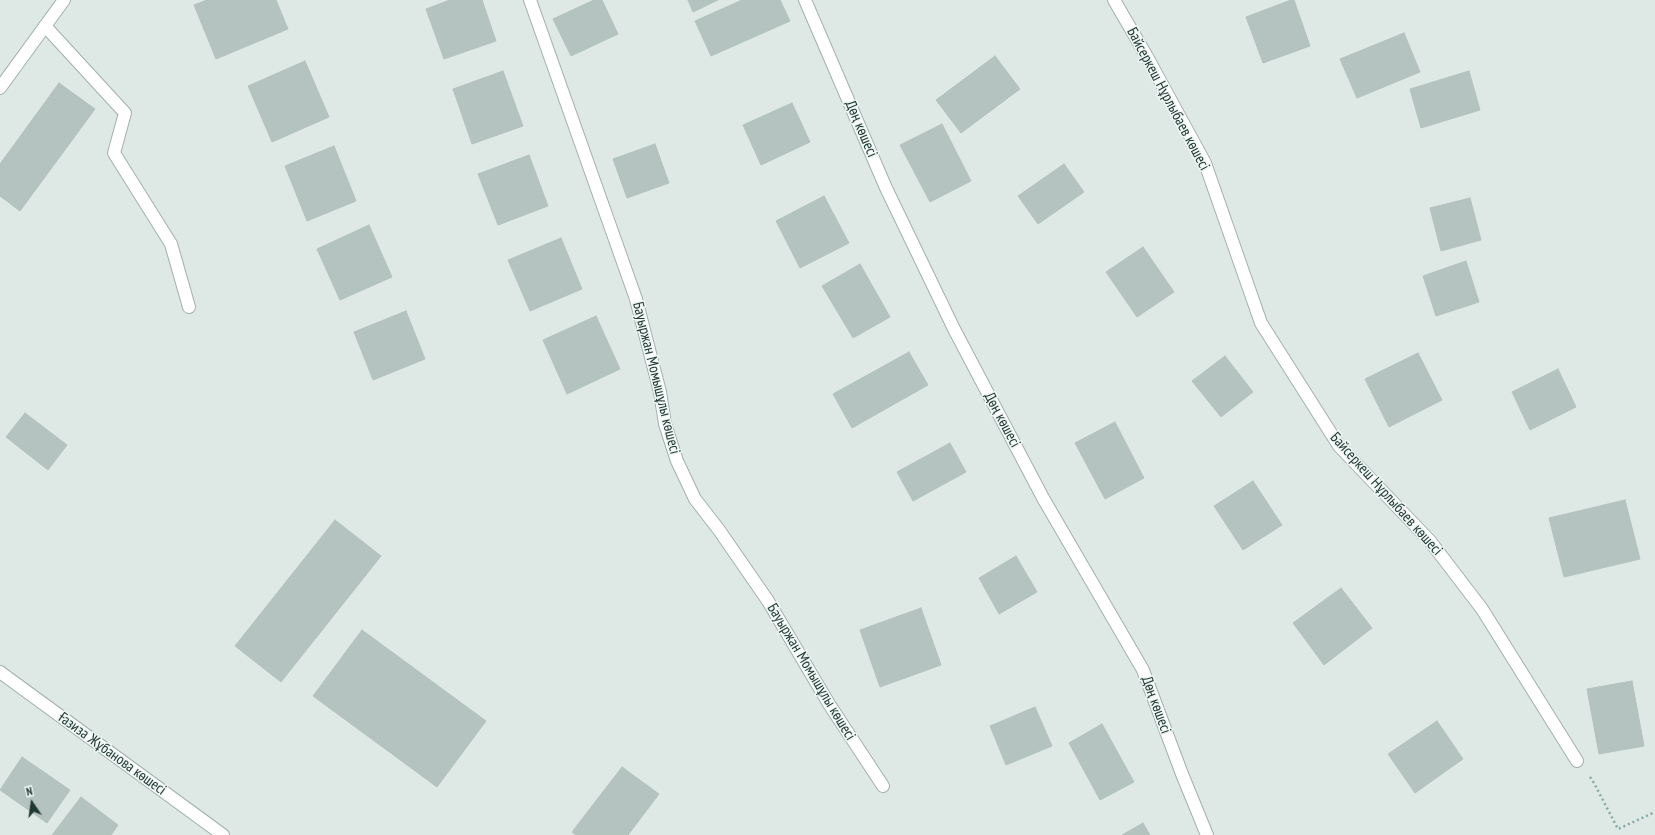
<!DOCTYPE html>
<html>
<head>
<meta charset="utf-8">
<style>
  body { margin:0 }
  #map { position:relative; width:1655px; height:835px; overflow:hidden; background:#dee9e6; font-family:"PT Sans Narrow",sans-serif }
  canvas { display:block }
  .north { position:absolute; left:12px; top:783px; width:40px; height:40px; -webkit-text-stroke:3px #eef6f3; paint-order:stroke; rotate:347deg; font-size:11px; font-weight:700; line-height:16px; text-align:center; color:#213734 }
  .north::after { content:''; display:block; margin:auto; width:14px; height:18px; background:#213734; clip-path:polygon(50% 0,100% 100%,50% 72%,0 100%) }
</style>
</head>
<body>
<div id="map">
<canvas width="1655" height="835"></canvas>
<div class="north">N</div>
</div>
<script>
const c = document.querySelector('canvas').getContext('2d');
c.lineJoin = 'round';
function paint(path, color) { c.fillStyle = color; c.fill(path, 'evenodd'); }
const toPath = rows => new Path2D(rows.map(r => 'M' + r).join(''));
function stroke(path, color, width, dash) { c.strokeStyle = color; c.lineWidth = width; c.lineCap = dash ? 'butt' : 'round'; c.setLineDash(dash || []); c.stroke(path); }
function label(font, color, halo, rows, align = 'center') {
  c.font = font + ' "PT Sans Narrow",sans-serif'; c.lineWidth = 3; c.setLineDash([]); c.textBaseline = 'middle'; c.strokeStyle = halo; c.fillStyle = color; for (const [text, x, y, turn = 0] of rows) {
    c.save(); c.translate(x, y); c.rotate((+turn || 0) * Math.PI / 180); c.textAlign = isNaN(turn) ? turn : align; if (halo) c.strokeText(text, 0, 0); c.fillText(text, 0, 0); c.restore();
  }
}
const building = toPath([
  [207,0,276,0,288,29,216,59,194,5,207,0],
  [450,0,482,0,496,41,444,59,426,9,450,0],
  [594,0,602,0,618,34,571,56,553,19,594,0],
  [688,0,718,0,693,12,688,0],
  [742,0,780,0,790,21,711,56,695,21,742,0],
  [1291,0,1294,0,1310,46,1263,63,1246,17,1291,0],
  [1404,33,1420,72,1357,98,1340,59,1404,33],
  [995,56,1020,89,961,133,936,100,995,56],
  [305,61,329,117,272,142,248,86,305,61],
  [503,71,523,126,472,144,453,89,503,71],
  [1469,71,1480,110,1421,128,1410,89,1469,71],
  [59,83,95,109,20,211,0,196,0,164,59,83],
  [792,103,810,142,761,165,743,125,792,103],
  [942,124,971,181,930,202,900,145,942,124],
  [655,144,669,183,627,198,613,159,655,144],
  [334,146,356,201,307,221,285,166,334,146],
  [529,155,548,206,498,225,478,174,529,155],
  [1064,164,1084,192,1038,224,1018,196,1064,164],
  [824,196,849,243,800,268,776,221,824,196],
  [1470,198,1481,240,1441,251,1430,208,1470,198],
  [369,225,392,277,340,300,317,249,369,225],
  [561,238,582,289,530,311,508,260,561,238],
  [1143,247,1174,292,1137,317,1106,272,1143,247],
  [1466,261,1479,302,1436,316,1423,276,1466,261],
  [860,264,890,317,853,338,822,286,860,264],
  [406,311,425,359,373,380,354,332,406,311],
  [596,316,620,369,567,394,543,340,596,316],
  [909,352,928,385,852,428,833,394,909,352],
  [1418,353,1442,400,1389,427,1365,379,1418,353],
  [1225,356,1253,392,1221,417,1192,381,1225,356],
  [1558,369,1576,407,1530,430,1512,392,1558,369],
  [25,413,67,445,48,470,6,437,25,413],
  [1115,422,1144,478,1105,499,1075,443,1115,422],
  [950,443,966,472,913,501,897,472,950,443],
  [1253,481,1282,525,1243,550,1214,506,1253,481],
  [1625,500,1640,559,1564,577,1549,518,1625,500],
  [335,520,381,556,281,682,235,646,335,520],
  [1016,556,1037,592,999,614,979,578,1016,556],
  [1341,588,1372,628,1324,665,1293,623,1341,588],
  [921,608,941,665,880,687,860,630,921,608],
  [362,630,486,721,437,787,313,696,362,630],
  [1632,681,1644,746,1599,754,1587,689,1632,681],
  [1035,707,1052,746,1006,765,990,726,1035,707],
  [1437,721,1463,759,1415,793,1388,754,1437,721],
  [1102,724,1134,782,1100,800,1069,743,1102,724],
  [22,757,70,790,47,823,0,790,22,757],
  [622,767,659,794,628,835,576,835,572,832,622,767],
  [81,797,118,825,111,835,52,835,81,797],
  [1143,823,1150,835,1122,835,1143,823]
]);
paint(building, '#b4c3bf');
stroke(building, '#b2c2bd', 1);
const service = toPath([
  [45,26,125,113,114,153,171,244,189,307]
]);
const minor = toPath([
  [530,0,636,299,660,392,665,424,677,461,695,499,719,530,768,601,829,704,883,786],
  [805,0,886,188,954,329,1043,498,1143,670,1182,774,1207,835],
  [1114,0,1146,55,1205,163,1261,323,1339,446,1430,541,1482,609,1577,761],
  [0,88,64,0],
  [0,672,223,835]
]);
stroke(service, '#a2b0ad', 14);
stroke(minor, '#a2b0ad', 14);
stroke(toPath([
  [1590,777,1594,783,1618,829,1655,812]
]), '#81aaa3', 2.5, [2, 3]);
stroke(service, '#fff', 12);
stroke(minor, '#fff', 12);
label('15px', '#213734', '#eef6f3', [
  ["Байсеркеш Нұрлыбаев көшесі",1168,99,62],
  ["Дөң көшесі",861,129,67],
  ["Бауыржан Момышұлы көшесі",656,378,76],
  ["Дөң көшесі",1002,420,62],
  ["Байсеркеш Нұрлыбаев көшесі",1386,494,48],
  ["Бауыржан Момышұлы көшесі",811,672,59],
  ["Дөң көшесі",1156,705,70],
  ["Ғазиза Жұбанова көшесі",112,754,36]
]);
</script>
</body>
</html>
